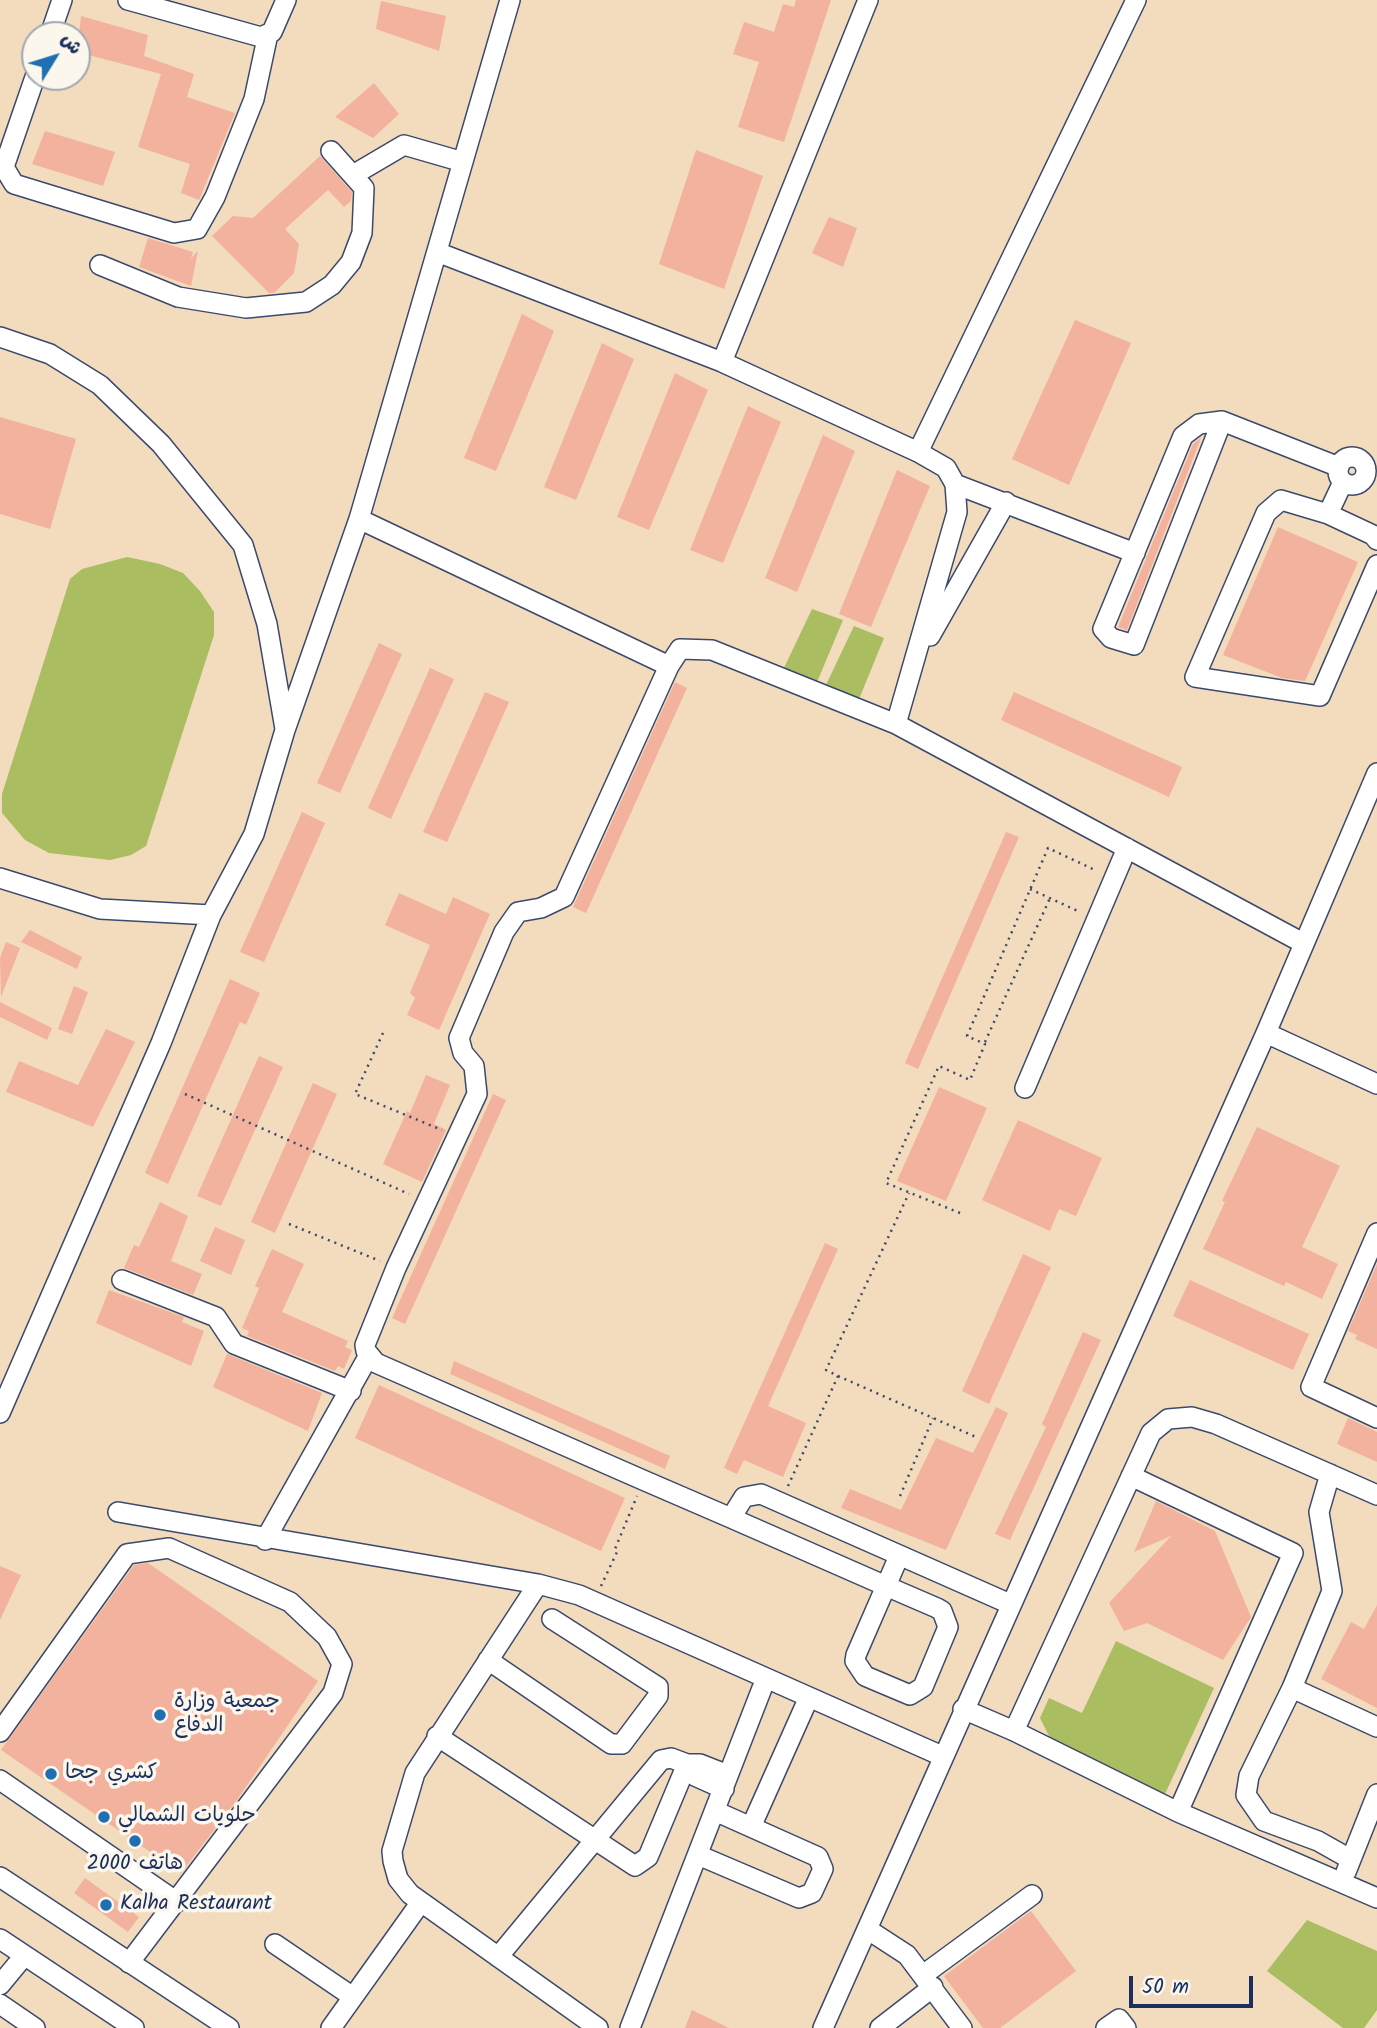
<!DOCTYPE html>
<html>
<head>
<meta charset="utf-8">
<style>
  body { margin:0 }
  #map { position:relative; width:1377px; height:2028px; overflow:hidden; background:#f3dbbd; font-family:Kalam,"Playpen Sans Arabic",sans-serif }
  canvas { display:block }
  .north { position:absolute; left:21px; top:21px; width:70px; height:70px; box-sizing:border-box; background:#fbf7ec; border:2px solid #a1a7b3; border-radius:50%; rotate:52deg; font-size:19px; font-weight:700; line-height:28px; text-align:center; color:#1b2f5e }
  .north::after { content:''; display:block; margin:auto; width:24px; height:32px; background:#1f6fb2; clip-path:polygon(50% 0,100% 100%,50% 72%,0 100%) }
  .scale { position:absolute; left:1129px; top:1976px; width:124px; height:32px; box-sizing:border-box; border:4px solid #1b2f5e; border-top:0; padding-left:9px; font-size:21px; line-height:24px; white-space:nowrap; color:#1b2f5e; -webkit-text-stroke:5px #fbf7ec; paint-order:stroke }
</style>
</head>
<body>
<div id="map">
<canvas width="1377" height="2028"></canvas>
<div class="north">ش</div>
<div class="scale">50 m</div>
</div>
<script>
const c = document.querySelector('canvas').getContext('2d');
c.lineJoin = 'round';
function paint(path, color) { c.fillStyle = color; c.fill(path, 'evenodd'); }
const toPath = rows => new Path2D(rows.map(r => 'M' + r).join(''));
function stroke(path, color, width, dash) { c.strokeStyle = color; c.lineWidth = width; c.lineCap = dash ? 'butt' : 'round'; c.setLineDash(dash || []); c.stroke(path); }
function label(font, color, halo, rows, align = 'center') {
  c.font = font + ' Kalam,"Playpen Sans Arabic",sans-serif'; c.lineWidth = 7; c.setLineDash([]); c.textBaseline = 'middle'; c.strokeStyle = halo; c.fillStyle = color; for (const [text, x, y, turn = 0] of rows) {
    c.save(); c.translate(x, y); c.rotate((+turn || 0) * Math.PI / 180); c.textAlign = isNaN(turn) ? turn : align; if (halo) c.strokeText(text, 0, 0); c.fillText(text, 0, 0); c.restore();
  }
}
paint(toPath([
  [127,557,160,564,183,573,200,591,214,612,214,635,146,846,131,855,110,860,49,853,25,840,2,813,2,794,70,579,82,569],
  [812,609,843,620,815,687,783,670],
  [854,626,884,638,857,704,825,687],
  [1116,1641,1214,1688,1165,1794,1051,1740,1040,1718,1049,1698,1082,1713],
  [1307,1920,1377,1951,1377,2010,1364,2028,1343,2028,1267,1971]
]), '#aabd61');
paint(toPath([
  [796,0,831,0,784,142,738,127,759,62,733,54,744,22,774,32,783,4,794,7],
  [381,1,446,16,439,51,376,29],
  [81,16,148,35,144,56,194,74,187,97,235,113,199,200,181,193,190,164,138,147,161,74,77,52],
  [374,83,399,114,373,138,335,117],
  [45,131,115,152,103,186,32,164],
  [696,150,763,176,724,289,659,264],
  [320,156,352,192,351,201,344,207,328,190,285,229,299,244,294,273,274,293,269,293,212,236,233,216,253,218],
  [829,217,857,228,843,267,812,253],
  [148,238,193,252,191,258,198,251,191,286,139,267],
  [522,314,554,331,496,471,464,458],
  [1075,320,1131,343,1069,485,1012,459],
  [602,343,634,359,576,500,544,487],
  [675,373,708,390,649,530,617,517],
  [748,406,781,422,723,563,690,550],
  [0,417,76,439,50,529,0,514],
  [823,435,855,451,797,592,765,578],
  [1201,438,1127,630,1118,627,1193,444],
  [897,470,930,486,871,627,839,614],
  [1278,527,1358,562,1305,681,1282,678,1223,655],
  [379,643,402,654,340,793,317,783],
  [430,668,454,679,391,819,368,808],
  [675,682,687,688,586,913,573,907],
  [485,692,509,702,447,842,423,832],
  [1014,692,1182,767,1169,797,1001,720],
  [302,812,325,823,264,962,240,952],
  [1006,832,1019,837,918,1069,905,1063],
  [399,893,446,914,453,897,490,914,439,1030,407,1015,415,998,410,993,430,945,385,925],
  [30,930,82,957,77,969,21,942],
  [6,942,20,948,1,997,0,958],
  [230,979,260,993,246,1025,240,1022,168,1184,145,1173],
  [74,986,88,992,72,1034,58,1029],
  [0,1002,52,1028,47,1040,0,1017],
  [106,1029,135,1042,93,1127,6,1092,19,1061,78,1085],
  [259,1056,283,1067,221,1206,197,1196],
  [426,1075,450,1085,434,1124,446,1130,422,1182,383,1164,407,1111,410,1113],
  [313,1083,337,1094,275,1233,251,1222],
  [939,1087,987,1108,946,1201,897,1181],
  [493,1094,506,1100,405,1324,392,1318],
  [1018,1120,1102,1158,1076,1216,1059,1209,1050,1231,982,1200],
  [1257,1127,1340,1166,1302,1247,1338,1264,1322,1299,1286,1282,1284,1286,1203,1249,1225,1202,1222,1201],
  [160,1202,188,1216,171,1261,202,1274,193,1295,124,1268,134,1245,139,1247],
  [215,1227,245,1240,231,1275,200,1261],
  [825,1243,838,1249,768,1406,806,1423,783,1477,744,1460,737,1474,724,1468],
  [272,1249,304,1264,282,1312,348,1341,345,1347,352,1350,344,1369,338,1366,335,1371,247,1336,249,1331,242,1328,259,1288,255,1286],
  [1023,1254,1051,1267,989,1404,962,1391],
  [1377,1264,1377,1349,1355,1339,1357,1335,1348,1331],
  [1190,1280,1309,1334,1293,1370,1173,1316],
  [109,1290,184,1317,182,1322,204,1331,191,1366,96,1323],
  [1083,1332,1101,1340,1010,1540,995,1534,1046,1427,1042,1424],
  [227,1354,322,1393,308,1431,213,1387],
  [454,1361,670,1456,665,1469,450,1374],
  [379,1385,625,1498,601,1551,355,1438],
  [996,1407,1008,1413,946,1550,841,1508,850,1489,901,1510,936,1438,973,1453],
  [1348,1418,1377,1432,1377,1462,1337,1444],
  [1156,1501,1215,1531,1251,1617,1223,1660,1147,1623,1124,1631,1109,1603,1171,1536,1134,1552],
  [148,1563,318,1681,237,1800,181,1873,1,1750,134,1565],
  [0,1566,21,1575,0,1620],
  [1377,1605,1377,1708,1321,1679,1351,1622,1364,1629],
  [85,1878,139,1917,128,1932,74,1893],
  [1031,1911,1076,1971,1000,2028,983,2028,944,1976],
  [692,2010,729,2028,685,2028]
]), '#f2b29e');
const minor = toPath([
  [128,0,261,37,272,32,286,0],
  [50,35,62,0],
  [35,77,4,167,14,184,174,233,197,229,215,197,254,99,268,34],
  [353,175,404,145,463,162],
  [437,252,722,362,918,452,946,468,955,484,957,512,896,724],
  [100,265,178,297,246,308,306,302,332,285,351,262,362,233,364,188,331,151],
  [0,337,50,354,100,385,161,444,243,545,267,624,285,729],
  [722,362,868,0],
  [1222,421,1134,645,1111,638,1103,629,1183,436,1199,424,1222,421,1339,467],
  [918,452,1136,0],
  '1338 471a14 14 0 1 1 28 0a14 14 0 1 1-28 0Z',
  [955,484,1135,553],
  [1328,514,1343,482],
  [359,519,669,666],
  [1377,540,1373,535,1328,514,1281,500,1266,513,1195,677,1320,696,1377,565],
  [930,636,1006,502],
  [0,878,100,909,211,915],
  [1266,1033,1377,1084],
  [1025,1088,1127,848],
  [1377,1233,1311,1387,1377,1418],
  [122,1280,216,1317,234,1344,351,1391],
  [0,1413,161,1043,211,915,254,834,285,730,359,519,510,0],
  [1330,1474,1319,1512,1332,1591,1292,1688,1249,1776,1246,1795,1264,1821,1318,1841,1350,1859],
  [1131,1476,1293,1553,1178,1812],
  [118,1512,538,1584,579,1595,942,1756],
  [731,1518,744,1497,761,1494,1010,1604],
  [265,1540,368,1357],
  [899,1556,886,1586,856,1655,855,1661,865,1676,910,1695,923,1687,948,1627,942,1611,937,1608,886,1586,731,1518,643,1480,376,1363,366,1351,365,1345,396,1268,477,1094,474,1066,463,1053,459,1038,504,932,518,912,541,908,564,897,669,666,680,649,712,650,896,724,1303,943],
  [538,1584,415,1773,392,1851,393,1861,398,1879,410,1894,598,2028],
  [488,1660,611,1744,622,1744,658,1696,658,1687,552,1619],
  [1292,1688,1377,1727],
  [963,1709,1014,1731,1178,1812,1377,1898],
  [1014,1731,1151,1433,1168,1419,1192,1417,1216,1424,1377,1495],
  [0,1732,127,1554,169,1548,290,1602,327,1637,342,1664,333,1693,129,1963],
  [437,1736,635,1866,648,1857,687,1764],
  [687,1764,695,1776,724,1789],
  [0,1780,177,1902],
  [751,1827,809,1697],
  [698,1855,799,1898,812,1893,823,1869,818,1857,715,1811],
  [1346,1872,1377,1794],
  [0,1877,229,2028],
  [867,1929,907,1955,962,2028],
  [0,1939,134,2028],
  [275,1944,353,1997],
  [498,1957,661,1760,671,1758,687,1764,700,1764,728,1775],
  [923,1975,1032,1895],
  [0,1985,24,1956],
  [0,2004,35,2028],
  [331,2028,421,1902],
  [630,2028,766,1678],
  [823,2028,1266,1033,1377,773],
  [880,2028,933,1987],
  [1106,2028,1119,2019,1126,2028]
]);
stroke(minor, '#3b496c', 22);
stroke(toPath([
  [1030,889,1080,912],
  [383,1033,355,1094,442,1130],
  [985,1042,1050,898],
  [185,1094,409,1194],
  [960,1213,886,1183,939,1066,970,1080,985,1044,967,1036,1048,848,1097,871],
  [289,1224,380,1261],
  [838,1376,976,1437],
  [788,1486,838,1376,826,1370,909,1193],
  [900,1496,933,1418],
  [601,1586,617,1552,615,1549,637,1496]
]), '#3b496c', 2.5, [2, 5]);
stroke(minor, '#fff', 19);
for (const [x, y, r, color] of [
  [160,1715,7,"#1f6fb2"],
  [51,1774,7,"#1f6fb2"],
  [104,1817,7,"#1f6fb2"],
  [135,1841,7,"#1f6fb2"],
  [106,1905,7,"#1f6fb2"]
]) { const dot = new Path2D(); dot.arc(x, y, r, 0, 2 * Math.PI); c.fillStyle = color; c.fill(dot); stroke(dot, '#fbf7ec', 2.5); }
label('21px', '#1b2f5e', '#fbf7ec', [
  ["جمعية وزارة",174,1703],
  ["الدفاع",174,1727],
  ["كشري جحا",65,1774],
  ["حلويات الشمالي",118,1817],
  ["هاتف 2000",135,1865,"center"],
  ["Kalha Restaurant",120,1905]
], 'left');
</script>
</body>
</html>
